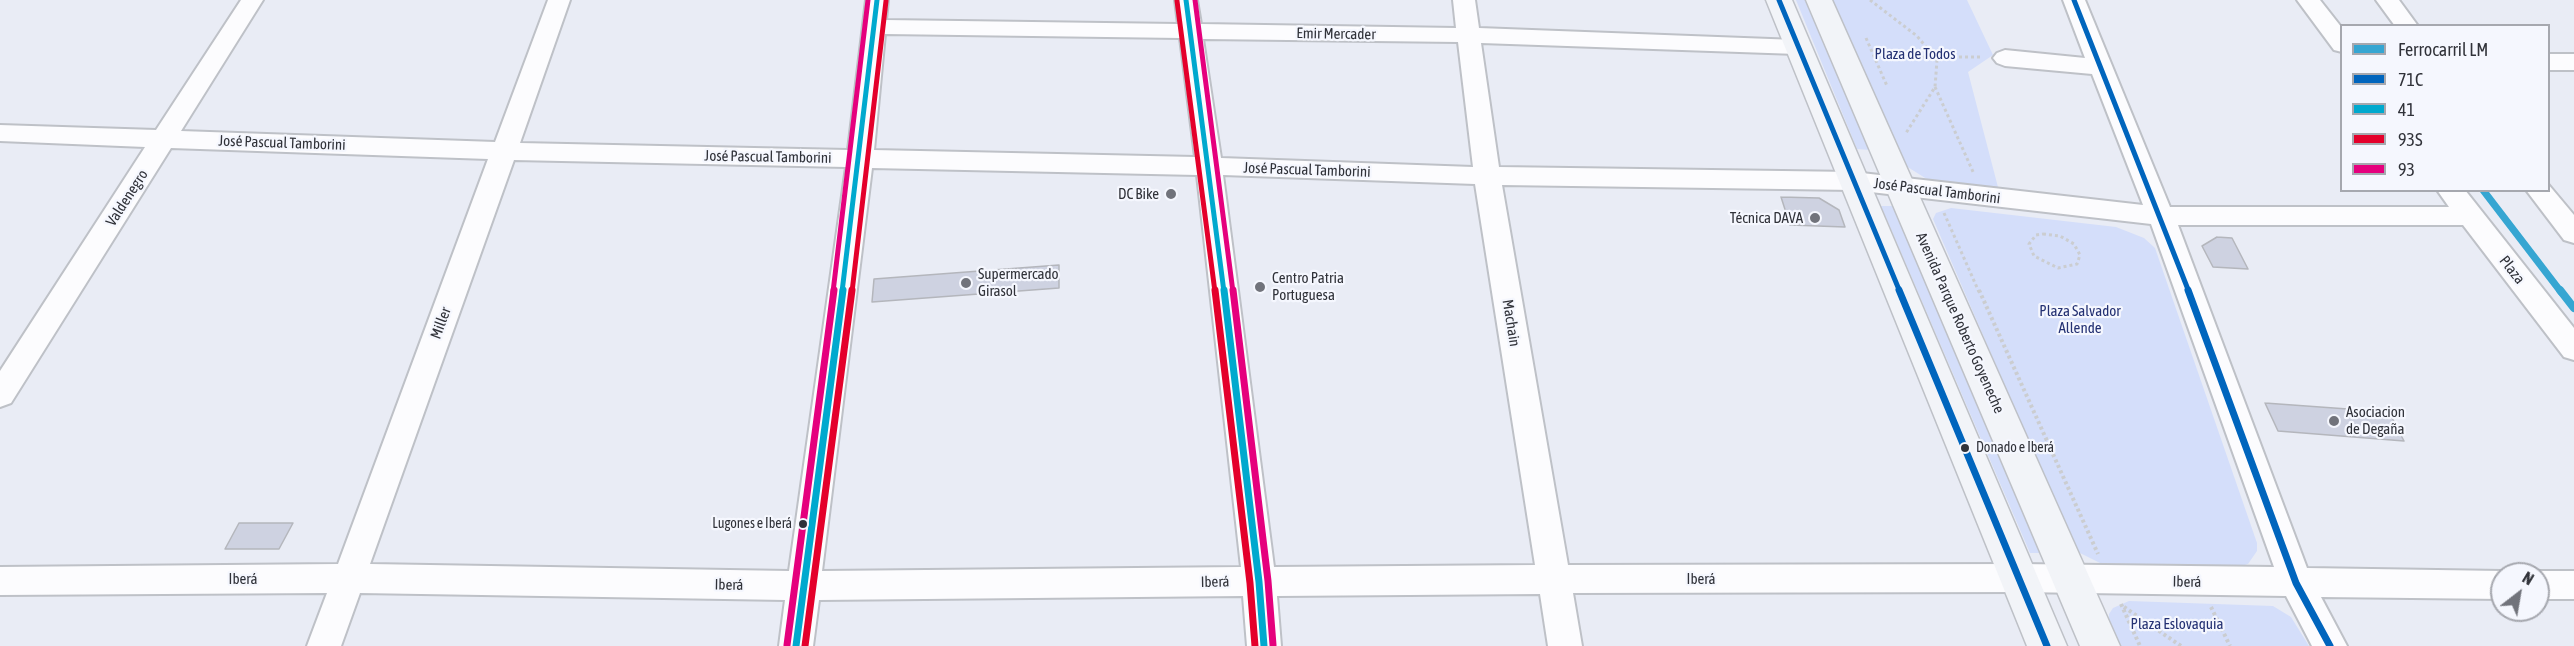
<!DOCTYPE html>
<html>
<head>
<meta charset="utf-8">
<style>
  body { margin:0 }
  #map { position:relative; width:2574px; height:646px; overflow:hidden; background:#e9ecf5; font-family:"Asap Condensed",sans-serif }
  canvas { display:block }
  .legend { position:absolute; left:2340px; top:24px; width:210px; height:168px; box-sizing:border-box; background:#f5f7fe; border:2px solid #a6a8af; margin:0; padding:8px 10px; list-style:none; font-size:18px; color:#303239 }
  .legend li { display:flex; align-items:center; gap:12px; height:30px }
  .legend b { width:30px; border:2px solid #a6a8af }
  .north { position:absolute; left:2490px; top:562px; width:60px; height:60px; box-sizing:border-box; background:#f5f7fe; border:2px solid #a6a8af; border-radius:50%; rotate:31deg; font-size:16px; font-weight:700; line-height:24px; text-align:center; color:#303239 }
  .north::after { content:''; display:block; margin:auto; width:21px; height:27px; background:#71737b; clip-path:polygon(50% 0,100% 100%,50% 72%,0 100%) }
</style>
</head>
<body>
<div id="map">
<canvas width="2574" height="646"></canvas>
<ul class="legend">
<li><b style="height:8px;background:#36a6d2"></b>Ferrocarril LM</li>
<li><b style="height:8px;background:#0065bd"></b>71C</li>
<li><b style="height:8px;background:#00a9ce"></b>41</li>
<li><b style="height:8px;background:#e4002b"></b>93S</li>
<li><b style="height:8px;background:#e5007d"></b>93</li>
</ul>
<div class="north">N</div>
</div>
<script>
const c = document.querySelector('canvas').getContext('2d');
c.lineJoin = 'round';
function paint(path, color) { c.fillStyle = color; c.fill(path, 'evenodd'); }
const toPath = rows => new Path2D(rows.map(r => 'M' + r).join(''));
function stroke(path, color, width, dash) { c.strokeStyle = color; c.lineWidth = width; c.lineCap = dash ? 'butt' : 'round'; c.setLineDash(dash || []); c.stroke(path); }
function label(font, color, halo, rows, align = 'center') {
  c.font = font + ' "Asap Condensed",sans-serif'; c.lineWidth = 4.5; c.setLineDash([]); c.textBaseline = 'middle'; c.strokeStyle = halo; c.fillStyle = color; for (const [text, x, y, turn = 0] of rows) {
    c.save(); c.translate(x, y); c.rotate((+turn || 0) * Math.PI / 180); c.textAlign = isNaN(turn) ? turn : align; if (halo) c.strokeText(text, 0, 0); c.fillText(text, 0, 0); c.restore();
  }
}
paint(toPath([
  [1796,0,1808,0,1870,150,1857,149],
  [1831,0,1967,0,1993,55,1968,72,1999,191,1930,181,1906,166],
  [1881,206,1896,206,2043,553,2030,553],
  [1951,208,2116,227,2144,238,2155,248,2257,543,2257,551,2248,564,2238,567,2108,567,2080,553,2073,544,1933,219,1936,213],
  [2129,601,2273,606,2291,617,2309,646,2120,646,2109,621,2109,614,2113,608]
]), '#d4defa');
const building = toPath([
  [1781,197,1819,198,1839,210,1845,227,1790,225,1781,197],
  [2217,237,2232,238,2248,269,2213,267,2202,246,2217,237],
  [1059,265,1059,288,872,302,874,279,1059,265],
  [2265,403,2389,412,2404,441,2278,431,2265,403],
  [239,523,293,523,279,549,225,549,239,523]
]);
paint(building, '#ced2e1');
stroke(building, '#b4b6bc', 1.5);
const street = toPath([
  [241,0,263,0,181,131,495,142,548,0,570,0,520,143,848,150,866,0,888,0,886,20,1178,24,1175,0,1197,0,1201,24,1456,28,1453,0,1475,0,1479,28,1797,40,1805,42,1809,47,1805,52,1797,54,1481,43,1499,167,1853,172,2143,205,2092,74,2005,66,1997,63,1993,58,1997,53,2005,50,2085,58,2063,0,2085,0,2170,207,2449,207,2437,190,2465,190,2574,328,2574,360,2564,357,2463,225,2178,225,2307,568,2502,571,2512,574,2502,574,2502,599,2321,597,2347,646,2312,646,2286,596,2019,592,1573,593,1582,646,1548,646,1540,594,1277,596,1281,646,1247,646,1243,596,819,600,813,646,779,646,785,600,360,593,341,646,307,646,327,593,0,595,0,567,338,564,488,159,171,148,11,403,0,407,0,371,145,147,0,141,0,125,156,130,241,0],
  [885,34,1180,38,1195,157,874,150,885,34],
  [1203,39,1458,42,1473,167,1221,158,1203,39],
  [514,160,846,167,789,571,370,564,514,160],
  [872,168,1197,175,1241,567,822,571,872,168],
  [1223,175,1475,184,1535,565,1274,567,1223,175],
  [1502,185,1853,190,2151,224,2274,567,2019,564,1568,565,1502,185],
  [2297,0,2320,0,2342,28,2342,52,2334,50,2297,0],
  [2376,0,2399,0,2418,26,2395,26,2376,0],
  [2548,54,2574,54,2574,70,2548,70,2548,54],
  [2548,184,2574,215,2574,243,2564,240,2526,190,2548,190,2548,184],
  [2538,571,2574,571,2574,599,2538,599,2538,574,2528,574,2538,571]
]);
const secondary = toPath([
  [1766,0,1792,0,2067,646,2027,646,1766,0],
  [1806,0,1832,0,2120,646,2080,646,1806,0]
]);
stroke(street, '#bec1c7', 4);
stroke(secondary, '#bec1c7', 3);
stroke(toPath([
  [1870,0,1917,36,1937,60,1935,87,1906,133],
  [1866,38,1887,86],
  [1875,57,1983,57],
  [1935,87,1974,174],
  [1944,213,1979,292],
  [2043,234,2060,236,2074,244,2080,255,2077,264,2058,268,2034,256,2029,244,2036,235,2043,234]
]), '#cbcdd0', 3, [3, 3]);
stroke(toPath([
  [1979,290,2098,554],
  [2121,604,2140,646],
  [2124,607,2181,646],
  [2211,607,2230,646]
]), '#cbcdd0', 4, [3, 3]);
paint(street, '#fcfcfe');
paint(secondary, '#f2f4f8');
stroke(toPath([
  [1779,0,1900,292],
  [2074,0,2189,292]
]), '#0065bd', 5);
stroke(toPath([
  [1899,290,2047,646],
  [2188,290,2296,583,2330,646]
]), '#0065bd', 7);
stroke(toPath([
  [1186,0,1224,292],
  [842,292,877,0]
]), '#00a9ce', 5);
stroke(toPath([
  [1224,290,1259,582,1264,646],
  [796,646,843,290]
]), '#00a9ce', 7);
stroke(toPath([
  [1177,1,1215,292],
  [852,292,886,1]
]), '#e4002b', 5);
stroke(toPath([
  [1215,290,1250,583,1255,646],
  [805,646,852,290]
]), '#e4002b', 7);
stroke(toPath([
  [1195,0,1233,292],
  [833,292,868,0]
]), '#e5007d', 5);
stroke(toPath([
  [1233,290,1268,581,1273,645],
  [787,645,834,290]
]), '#e5007d', 7);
stroke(toPath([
  [2483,190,2561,292]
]), '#36a6d2', 7);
stroke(toPath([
  [2560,290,2574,308]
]), '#36a6d2', 8);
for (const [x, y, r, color] of [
  [1171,194,6,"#71737b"],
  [1815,218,6,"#71737b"],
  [966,283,6,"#71737b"],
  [1260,287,6,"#71737b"],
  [2334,421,6,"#71737b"],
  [1965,448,5,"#303239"],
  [803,524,5,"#303239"]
]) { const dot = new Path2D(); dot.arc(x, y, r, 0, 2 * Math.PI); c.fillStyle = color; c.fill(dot); stroke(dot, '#f5f7fe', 2); }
label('14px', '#303239', '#f5f7fe', [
  ["Donado e Iberá",1976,448],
  ["Lugones e Iberá",792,524,"right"]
], 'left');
label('15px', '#303239', '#f5f7fe', [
  ["Emir Mercader",1336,34,1],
  ["José Pascual Tamborini",282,143,2],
  ["José Pascual Tamborini",768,157,1],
  ["José Pascual Tamborini",1307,170,2],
  ["José Pascual Tamborini",1937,191,7],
  ["Valdenegro",127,198,-57],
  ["Plaza",2512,270,52],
  ["Miller",441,323,-70],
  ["Machain",1511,323,81],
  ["Avenida Parque Roberto Goyeneche",1960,323,66],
  ["Iberá",243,579],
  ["Iberá",1701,579],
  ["Iberá",1215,582,-1],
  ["Iberá",2187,582,1],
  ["Iberá",729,585,1]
]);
label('15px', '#243173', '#f5f7fe', [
  ["Plaza de Todos",1915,54],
  ["Plaza Salvador",2080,311],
  ["Allende",2080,328],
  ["Plaza Eslovaquia",2177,624]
]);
label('15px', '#303239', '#f5f7fe', [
  ["DC Bike",1159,194,"right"],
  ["Técnica DAVA",1803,218,"right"],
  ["Supermercado",978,274],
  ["Girasol",978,291],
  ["Centro Patria",1272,278],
  ["Portuguesa",1272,295],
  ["Asociacion",2346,412],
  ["de Degaña",2346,429]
], 'left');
</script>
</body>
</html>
